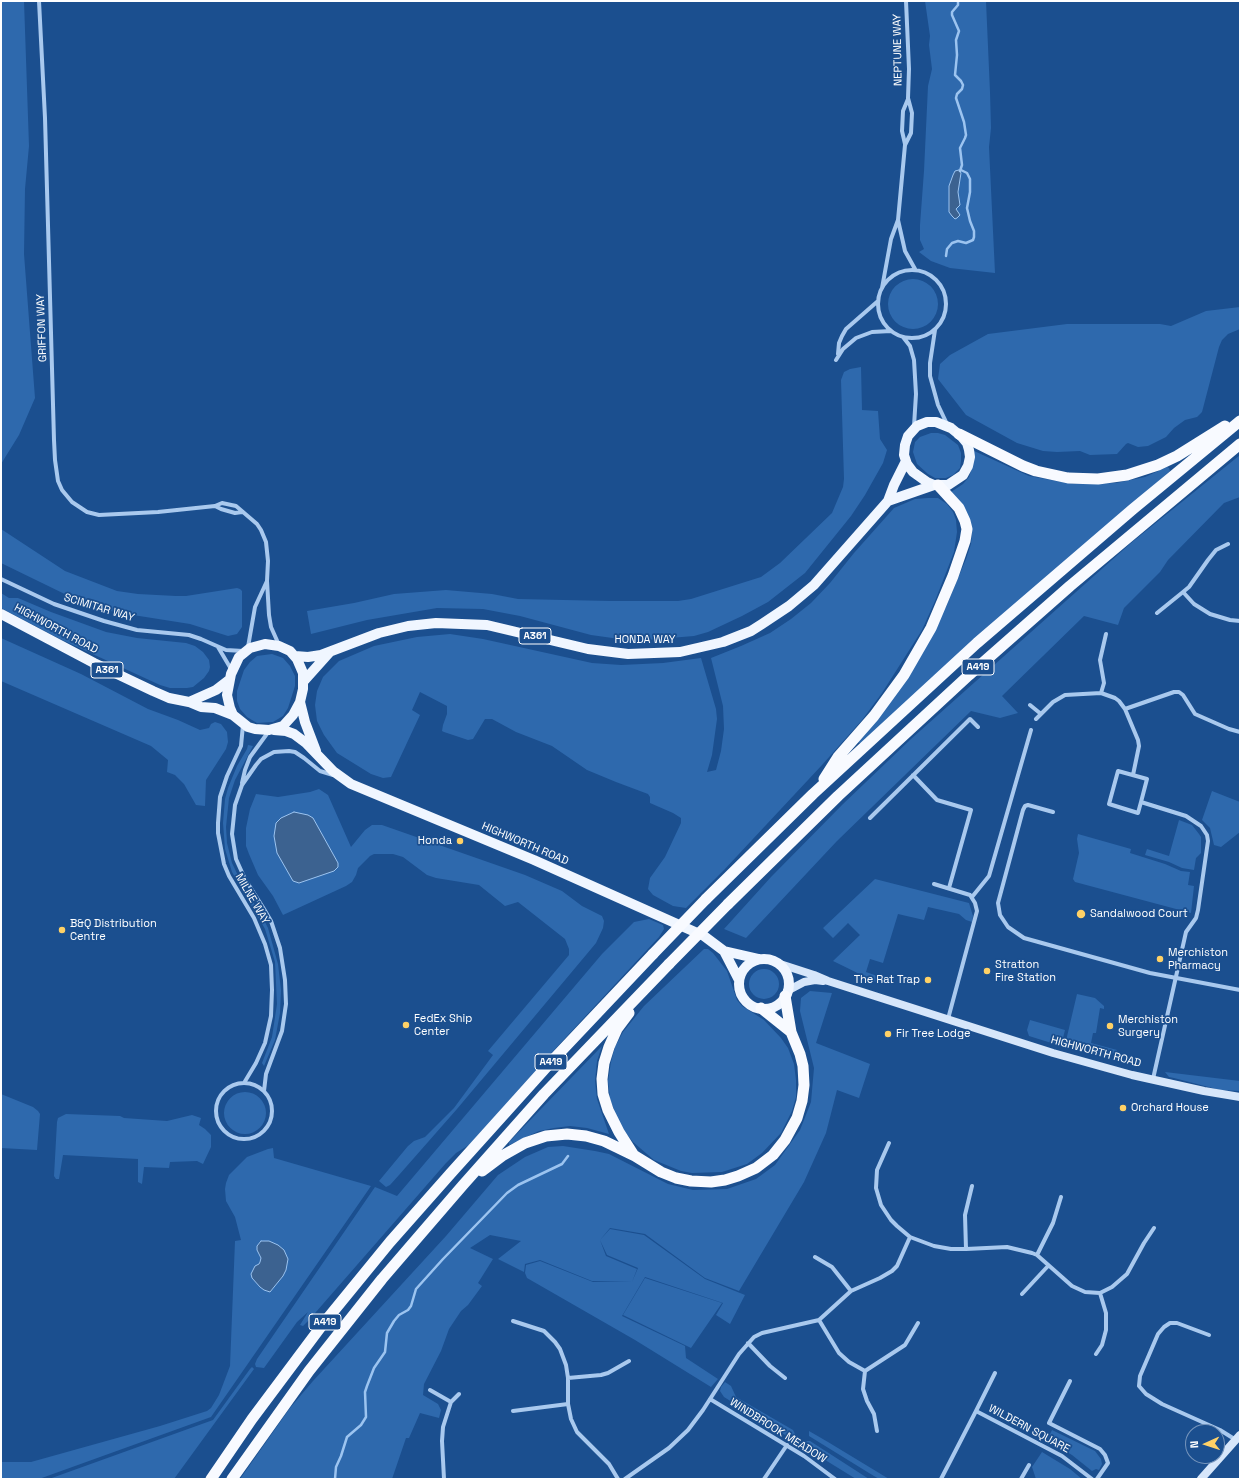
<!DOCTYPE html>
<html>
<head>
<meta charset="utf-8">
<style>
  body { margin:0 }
  #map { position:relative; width:1241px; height:1480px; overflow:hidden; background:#1b4f8f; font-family:"Space Grotesk",sans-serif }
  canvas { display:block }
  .frame { position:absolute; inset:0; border:2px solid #fff; pointer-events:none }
  .north { position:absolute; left:1185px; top:1424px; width:40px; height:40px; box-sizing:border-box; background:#1b4f8f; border:1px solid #7695bc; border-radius:50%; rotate:267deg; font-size:11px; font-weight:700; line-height:16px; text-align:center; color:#fff }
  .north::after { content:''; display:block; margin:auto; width:14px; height:18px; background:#ffd166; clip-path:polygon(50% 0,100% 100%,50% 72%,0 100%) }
</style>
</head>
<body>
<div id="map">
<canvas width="1241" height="1480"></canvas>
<div class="frame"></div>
<div class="north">N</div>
</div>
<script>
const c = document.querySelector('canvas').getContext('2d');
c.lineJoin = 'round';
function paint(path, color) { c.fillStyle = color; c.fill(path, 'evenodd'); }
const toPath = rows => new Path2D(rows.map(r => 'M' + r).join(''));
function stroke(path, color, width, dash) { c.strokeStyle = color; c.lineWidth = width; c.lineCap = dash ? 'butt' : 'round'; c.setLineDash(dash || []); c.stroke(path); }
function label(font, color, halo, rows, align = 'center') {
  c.font = font + ' "Space Grotesk",sans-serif'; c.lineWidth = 3.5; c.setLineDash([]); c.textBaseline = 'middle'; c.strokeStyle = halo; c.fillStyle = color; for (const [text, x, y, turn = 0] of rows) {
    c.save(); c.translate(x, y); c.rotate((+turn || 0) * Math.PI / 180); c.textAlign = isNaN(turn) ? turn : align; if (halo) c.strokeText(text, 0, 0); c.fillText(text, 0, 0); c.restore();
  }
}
paint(toPath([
  [1,1,24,1,29,146,25,189,24,254,35,398,19,435,1,464],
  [925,1,986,1,990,92,991,128,989,147,995,273,950,268,931,261,919,252,924,249,920,240,920,225,924,171,928,86,932,69,929,45,930,36],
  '888 304a25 25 0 1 1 50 0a25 25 0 1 1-50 0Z',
  [1240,307,1240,329,1228,334,1222,340,1219,347,1202,412,1197,417,1185,420,1174,428,1166,437,1148,446,1138,447,1128,443,1126,444,1117,454,1090,455,1080,451,1057,452,1043,451,1017,443,966,415,938,379,940,364,950,355,988,334,1067,324,1160,324,1171,326,1206,311],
  [861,367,862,410,878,411,880,439,887,450,883,463,865,495,851,516,805,573,768,602,742,616,708,632,694,636,634,641,591,635,520,616,483,609,437,608,367,620,311,634,307,611,354,603,394,594,446,590,492,594,518,599,610,601,678,601,691,599,761,577,780,563,832,513,843,487,844,479,841,380,844,372,850,369],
  [931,433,938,433,945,435,958,445,961,453,961,461,960,468,953,475,946,478,935,478,928,474,917,464,913,452,915,442,920,437],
  [972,450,1029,476,1073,484,1116,483,1145,477,1167,467,1169,468,1170,471,861,743,859,743,858,742,946,607,966,559,971,544,972,532,951,492,963,484,969,477,972,468],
  [1240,455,1240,497,1224,503,1168,560,1160,572,1124,608,1118,625,1084,616,1002,696,1018,713,1000,718,971,711,837,841,746,938,724,929,771,877,843,804,911,739,1131,543],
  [928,498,938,498,947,504,953,512,956,520,957,532,954,552,935,601,922,630,882,693,862,720,822,765,724,870,686,908,673,906,653,895,648,889,650,878,665,857,681,823,681,818,673,813,650,803,650,797,648,794,616,782,587,770,552,746,516,732,492,719,485,719,473,739,468,740,444,732,442,731,443,725,447,714,447,706,420,692,412,710,420,715,391,777,383,778,371,774,337,753,324,735,317,721,315,705,317,691,323,677,339,661,374,646,417,637,450,634,483,639,592,663,621,665,663,663,701,658,716,709,717,719,712,755,707,772,716,770,721,751,724,729,723,706,711,658,741,646,770,633,791,619,811,603,830,583,854,553,894,508,915,499],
  [1,529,65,571,117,591,138,594,176,596,186,596,237,588,240,589,242,591,242,627,237,634,228,636,190,624,114,612,77,600,1,563],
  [1,593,9,598,18,598,51,612,106,632,137,638,186,643,195,646,203,652,209,660,210,667,209,671,204,678,193,687,187,688,170,688,160,685,60,639,1,608],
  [1,638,81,674,148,709,178,720,200,730,209,728,211,724,215,722,221,724,227,732,228,742,226,749,206,780,205,806,196,805,184,784,175,775,167,772,168,760,151,746,1,681],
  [272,654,283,658,290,666,295,676,295,686,288,708,283,716,273,722,257,723,247,717,240,709,237,701,237,691,244,670,250,662,257,656],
  [248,745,253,746,235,780,229,798,226,827,227,843,232,863,242,884,263,918,268,928,278,964,281,990,280,1013,275,1040,264,1066,262,1063,272,1037,277,1004,275,962,265,929,232,872,225,849,223,823,225,799,228,788,237,766,247,749],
  [319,789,328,795,351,847,365,830,372,825,382,825,525,875,562,891,582,906,602,916,604,921,603,928,596,943,586,955,457,1109,399,1175,390,1185,386,1187,379,1181,408,1146,414,1141,425,1137,454,1108,493,1055,488,1051,569,955,569,949,565,939,518,902,505,906,479,885,436,878,427,875,403,857,393,854,374,854,370,856,358,868,356,875,352,882,346,886,283,915,273,896,258,875,249,854,246,846,246,828,250,809,256,794,278,797,310,792],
  [1212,791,1240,802,1240,832,1221,847,1214,845,1210,828,1202,820],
  [1179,820,1192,825,1199,834,1201,837,1201,853,1196,858,1194,870,1182,868,1169,862,1145,855,1147,849,1169,856],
  [1078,834,1131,849,1130,853,1165,864,1181,871,1190,872,1188,885,1194,886,1191,913,1075,882,1073,879,1079,853,1077,839],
  [875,879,969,903,973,916,972,922,966,920,959,914,928,907,924,920,898,914,883,963,870,959,866,972,880,977,878,983,833,961,860,935,848,923,833,938,823,928],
  [649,919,663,925,664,929,659,937,555,1049,469,1145,456,1153,446,1163,309,1320,303,1326,300,1325,308,1312,297,1322,264,1368,256,1367,255,1364,257,1359,375,1187,397,1196,602,954,634,922],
  [704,949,708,949,713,953,727,971,737,1000,742,1006,764,1020,781,1038,788,1048,794,1064,796,1080,796,1097,792,1111,781,1133,762,1153,747,1164,722,1172,692,1173,681,1171,654,1160,633,1142,622,1128,615,1113,610,1099,608,1081,611,1062,615,1047,623,1032,644,1006],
  '749 984a15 15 0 1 1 30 0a15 15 0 1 1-30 0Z',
  [810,991,832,993,816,1043,870,1064,859,1098,837,1090,826,1133,804,1182,739,1291,705,1278,645,1234,610,1228,600,1240,606,1256,637,1269,632,1282,592,1281,540,1260,525,1264,524,1272,498,1259,521,1241,490,1235,470,1248,493,1259,478,1283,482,1286,468,1305,461,1311,449,1329,441,1351,424,1384,423,1395,438,1404,441,1410,439,1418,420,1413,409,1438,406,1438,392,1479,240,1479,290,1408,313,1381,446,1236,498,1175,525,1157,548,1147,563,1146,595,1151,609,1154,668,1184,693,1190,727,1189,756,1179,775,1165,800,1130,811,1102,814,1068,800,1011,801,998],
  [1077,994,1095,998,1104,1006,1104,1009,1100,1008,1096,1033,1093,1033,1091,1043,1117,1050,1116,1054,1101,1051,1101,1048,1086,1044,1083,1046,1075,1044,1069,1041,1066,1046,1065,1045],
  [1030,1020,1065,1030,1061,1046,1029,1036,1027,1030],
  [602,1046,597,1061,595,1081,597,1099,609,1134,587,1128,570,1126,554,1128,539,1131,509,1145,509,1142],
  [1165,1072,1240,1081,1240,1091,1220,1090,1174,1078,1169,1077],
  '224 1113a21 21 0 1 1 42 0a21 21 0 1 1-42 0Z',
  [1,1094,33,1107,38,1111,40,1114,37,1150,1,1148],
  [66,1114,120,1116,124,1118,167,1121,192,1115,201,1118,199,1125,205,1129,211,1135,211,1147,203,1164,197,1161,170,1162,169,1168,144,1167,142,1184,138,1182,138,1159,63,1155,59,1179,56,1179,54,1176,57,1122,58,1118],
  [273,1148,274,1158,371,1186,211,1417,39,1479,1,1479,1,1462,31,1462,160,1426,207,1411,211,1408,219,1395,230,1366,235,1241,241,1240,235,1217,226,1201,225,1189,226,1183,229,1175,247,1157,268,1149],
  [273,1243,278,1245,284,1250,288,1260,286,1270,283,1276,270,1292,264,1290,260,1287,252,1278,251,1274,255,1266,259,1264,261,1258,257,1250],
  [610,1229,644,1235,705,1279,745,1295,730,1324,716,1315,723,1303,645,1277,622,1316,685,1346,686,1358,718,1379,711,1387,635,1340,527,1278,525,1273,526,1265,540,1261,593,1282,632,1282,638,1268,607,1255,600,1240],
  [645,1278,722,1303,691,1348,623,1315],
  [252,1367,254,1369,174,1479,49,1479,213,1420,250,1369],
  [725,1382,731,1386,736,1397,793,1430,795,1434,793,1438,790,1438,724,1397,720,1391,721,1387],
  [1052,1430,1095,1451,1101,1459,1102,1464,1099,1470,1096,1469,1092,1471,1072,1455,1047,1440],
  [809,1431,828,1442,889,1479,879,1479,869,1473,809,1436],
  [806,1441,810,1441,869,1479,856,1479,809,1450,805,1443],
  [1042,1452,1070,1469,1082,1479,1036,1479,1032,1467]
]), '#2e69ad');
const water = toPath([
  [959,170,961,173,958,192,960,205,956,209,960,215,957,218,955,219,952,216,949,212,949,186,953,175,955,171,959,170],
  [294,812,308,815,313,818,338,863,338,867,334,871,299,883,293,881,277,853,274,836,276,823,281,818,294,812],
  [261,1241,269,1241,278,1245,284,1250,288,1259,286,1270,283,1276,270,1292,264,1290,260,1287,252,1278,251,1274,255,1266,259,1264,260,1262,261,1258,257,1250,257,1246,261,1241]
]);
paint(water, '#3c6290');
stroke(water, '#9cc4f0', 1);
stroke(toPath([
  [958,1,958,5,952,12,952,15,959,31,956,40,957,55,955,75,961,81,963,85,962,89,957,94,956,98,964,122,966,135,965,138,960,148,962,165,960,171],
  [946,256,947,249,952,243,958,241,966,243,973,240,974,237,974,231,970,221,967,208,970,192,970,179,967,173,961,170],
  [335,1479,336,1467,341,1456,347,1437,361,1425,366,1417,365,1392,367,1386,374,1368,385,1352,387,1333,394,1321,399,1315,408,1310,411,1306,416,1289,443,1259,507,1193,518,1185,562,1164,568,1156]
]), '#9cc4f0', 2.5);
stroke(toPath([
  [39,1,45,118,54,440,55,460,58,481,62,490,72,502,87,512,99,515,158,512,215,506,222,503,236,506,257,524,261,530,266,542,268,561,267,581,269,615,271,627,279,645],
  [905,144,902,131,903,111,908,99],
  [898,220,905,251,915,269],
  '878 304a34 34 0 1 1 68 0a34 34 0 1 1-68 0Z',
  [882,288,891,239,898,220,905,145,911,133,912,113,908,98,909,69,906,1],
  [935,330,930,363,930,376,938,405,947,424],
  [903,337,910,346,914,360,916,394,914,426],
  [838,354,839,343,842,336,846,329,878,301],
  [836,360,843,349,856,338,872,332,891,331],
  [215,506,221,509,235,513,242,512],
  [1,579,54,604,104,621,137,630,189,635,201,639,226,650,243,651],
  [1183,592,1189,587,1208,560,1216,550,1228,544],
  [1157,613,1183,592,1194,604,1210,614,1230,620,1240,621],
  [218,647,231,669],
  [248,647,255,607,267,581],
  [1101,693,1104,683,1100,660,1106,634],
  [1030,705,1041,714],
  [1125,709,1174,692,1179,692,1183,695,1195,714,1229,729,1240,732],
  [1036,719,1053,702,1065,695,1101,693,1115,698,1119,701,1125,709,1138,740,1139,746,1133,775],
  [243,725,241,746,227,776,220,797,218,823,218,833,224,864,229,876,254,918,265,944,271,965,272,990,271,1016,265,1043,256,1063,244,1083],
  [913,775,937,800,971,810,949,888],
  [242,783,245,770,250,757,269,731],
  [1141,802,1147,779,1118,771,1109,804,1138,813,1141,802,1186,816,1201,826,1207,835,1208,841,1198,910,1196,918,1186,932,1153,1079],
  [1053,812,1028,805,1025,806,1023,810,998,903,1000,915,1008,927,1024,938,1150,973,1240,990],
  [870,818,970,719,978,727],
  [934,884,970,895,975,903,977,911,948,1019],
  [972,897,989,876,1031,730],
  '216 1111a28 28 0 1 1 56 0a28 28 0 1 1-56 0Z',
  [264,1091,266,1074,282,1031,286,1004,285,980,280,948,271,921,264,909,245,879,236,859,232,834,235,805,242,785,256,765,261,759,274,752,289,751,295,752,304,758,320,771,333,775],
  [889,1143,877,1170,876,1188,881,1205,891,1220,897,1226,910,1237,934,1246,951,1249,966,1249,1007,1247,1032,1253,1037,1255,1072,1286,1085,1292,1100,1293,1106,1313,1106,1330,1102,1345,1096,1354],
  [966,1249,965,1215,972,1186],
  [1037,1255,1053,1223,1061,1197],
  [815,1257,832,1267,851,1291],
  [1100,1293,1112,1287,1127,1274,1144,1243,1154,1228],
  [1022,1294,1048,1266],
  [819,1320,839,1353,849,1362,865,1371,863,1389,867,1401,874,1414,877,1431],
  [513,1321,544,1331,555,1342,560,1349,566,1365,568,1378,568,1404,571,1419,577,1432,609,1464,618,1479],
  [1209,1335,1177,1323,1170,1323,1164,1327,1158,1334,1140,1376,1139,1386,1146,1394,1162,1404,1220,1430,1236,1440],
  [748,1343,770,1366,785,1378],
  [865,1371,905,1345,918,1323],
  [995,1373,976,1411,1062,1456,1092,1479],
  [568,1378,601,1375,608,1373,629,1361],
  [1070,1381,1049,1423,1100,1449,1105,1455,1108,1463,1097,1479],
  [430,1390,451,1402],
  [710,1399,804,1456,835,1479],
  [513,1411,568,1404],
  [444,1479,442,1441,443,1427,451,1402,459,1394],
  [625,1479,669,1448,688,1430,703,1410,739,1354,754,1337,762,1333,819,1320,851,1291,880,1278,892,1271,897,1266,910,1237],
  [764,1479,787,1445],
  [941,1479,976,1411],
  [1021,1479,1029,1465]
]), '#a9c9ee', 4);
stroke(toPath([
  [777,963,814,975,828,981,1053,1053,1132,1075,1204,1091,1240,1097],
  [787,991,804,982,815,980,823,981],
  [1201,1479,1240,1435]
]), '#d6e6fa', 8);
stroke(toPath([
  [927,422,936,422,951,428,962,437,967,443,969,450,970,457,968,466,963,475,948,485,934,485,927,482,913,472,907,464,904,455,905,445,908,436,917,426,927,422],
  [888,501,934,485],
  [1,614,94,663,153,691,169,698,189,702,201,707,215,708,233,715],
  [265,644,279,646,290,651,297,659,303,673,303,689,300,702,293,715,283,726,269,730,255,729,248,727,233,715,230,708,227,695,231,674,239,657,250,648,265,644],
  [295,656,308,657,321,655,379,633,408,626,436,623,487,625,588,649,628,654,680,652,723,642,751,631,762,624,789,606,814,585,888,501,894,485,906,461],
  [303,682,329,653],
  [189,702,216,690,229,680],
  [300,702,305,722,316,751],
  [274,730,286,731,294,734,306,743,333,771,351,784,534,860,704,936,724,951,739,980],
  [724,951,759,959],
  '739 984a25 25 0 1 1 50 0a25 25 0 1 1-50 0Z'
]), '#f0f6ff', 10);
stroke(toPath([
  [959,434,1023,466,1036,471,1068,478,1098,479,1127,475,1158,465,1177,456,1225,426],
  [824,779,838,757,874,716,904,675,931,628,953,576,965,541,967,529,965,521,959,508,938,485],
  [706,899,813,794,977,643,1133,509,1240,421],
  [728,904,838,796,969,675,1070,586,1240,444],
  [761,1008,791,1032],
  [629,1013,617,1029,609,1047,604,1063,602,1079,603,1094,608,1110,619,1132,633,1154],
  [482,1171,502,1156,525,1143,546,1136,567,1134,586,1136,604,1141,635,1156,661,1172,676,1178,691,1181,711,1182,725,1180,738,1176,756,1168,773,1155,785,1140,797,1118,802,1101,804,1085,803,1066,800,1054,791,1032,785,996],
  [211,1479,252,1419,323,1324,390,1242,451,1173,550,1063,653,954],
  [232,1479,309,1371,382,1279,463,1185,544,1094,669,964]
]), '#f8faff', 11);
stroke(toPath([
  [653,954,706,899],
  [669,964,728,904]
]), '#f8faff', 11);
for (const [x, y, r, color] of [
  [460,841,4,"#ffd166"],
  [1081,914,5,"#ffd166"],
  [62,930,4,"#ffd166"],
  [1160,959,4,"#ffd166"],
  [987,971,4,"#ffd166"],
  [928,980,4,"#ffd166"],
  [406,1025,4,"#ffd166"],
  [1110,1026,4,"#ffd166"],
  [888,1034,4,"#ffd166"],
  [1123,1108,4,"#ffd166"]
]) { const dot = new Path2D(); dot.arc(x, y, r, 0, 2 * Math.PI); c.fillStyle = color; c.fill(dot); stroke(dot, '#1b4f8f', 1.5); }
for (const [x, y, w] of [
  [535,636,32],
  [978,667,32],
  [107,670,32],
  [551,1062,32],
  [325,1322,32]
]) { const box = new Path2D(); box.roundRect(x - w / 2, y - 8, w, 16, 3); c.fillStyle = '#1b4f8f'; c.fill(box); stroke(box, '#fff', 1); }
label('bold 10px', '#fff', null, [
  ["A361",535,636],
  ["A419",978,667],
  ["A361",107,670],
  ["A419",551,1062],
  ["A419",325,1322]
]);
label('11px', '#fff', '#1b4f8f', [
  ["NEPTUNE WAY",898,50,-91],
  ["GRIFFON WAY",42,328,-92],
  ["SCIMITAR WAY",99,608,17],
  ["HIGHWORTH ROAD",56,629,28],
  ["HONDA WAY",645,640],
  ["HIGHWORTH ROAD",525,844,23],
  ["MILNE WAY",252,899,60],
  ["HIGHWORTH ROAD",1096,1052,15],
  ["WILDERN SQUARE",1029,1429,28],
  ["WINDBROOK MEADOW",778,1431,32]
]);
label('11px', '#fff', '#1b4f8f', [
  ["Honda",452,841,"right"],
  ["Sandalwood Court",1090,914],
  ["B&Q Distribution",70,924],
  ["Centre",70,937],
  ["Merchiston",1168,953],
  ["Pharmacy",1168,966],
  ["Stratton",995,965],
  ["Fire Station",995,978],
  ["The Rat Trap",920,980,"right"],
  ["FedEx Ship",414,1019],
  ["Center",414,1032],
  ["Merchiston",1118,1020],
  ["Surgery",1118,1033],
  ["Fir Tree Lodge",896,1034],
  ["Orchard House",1131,1108]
], 'left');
</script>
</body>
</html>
